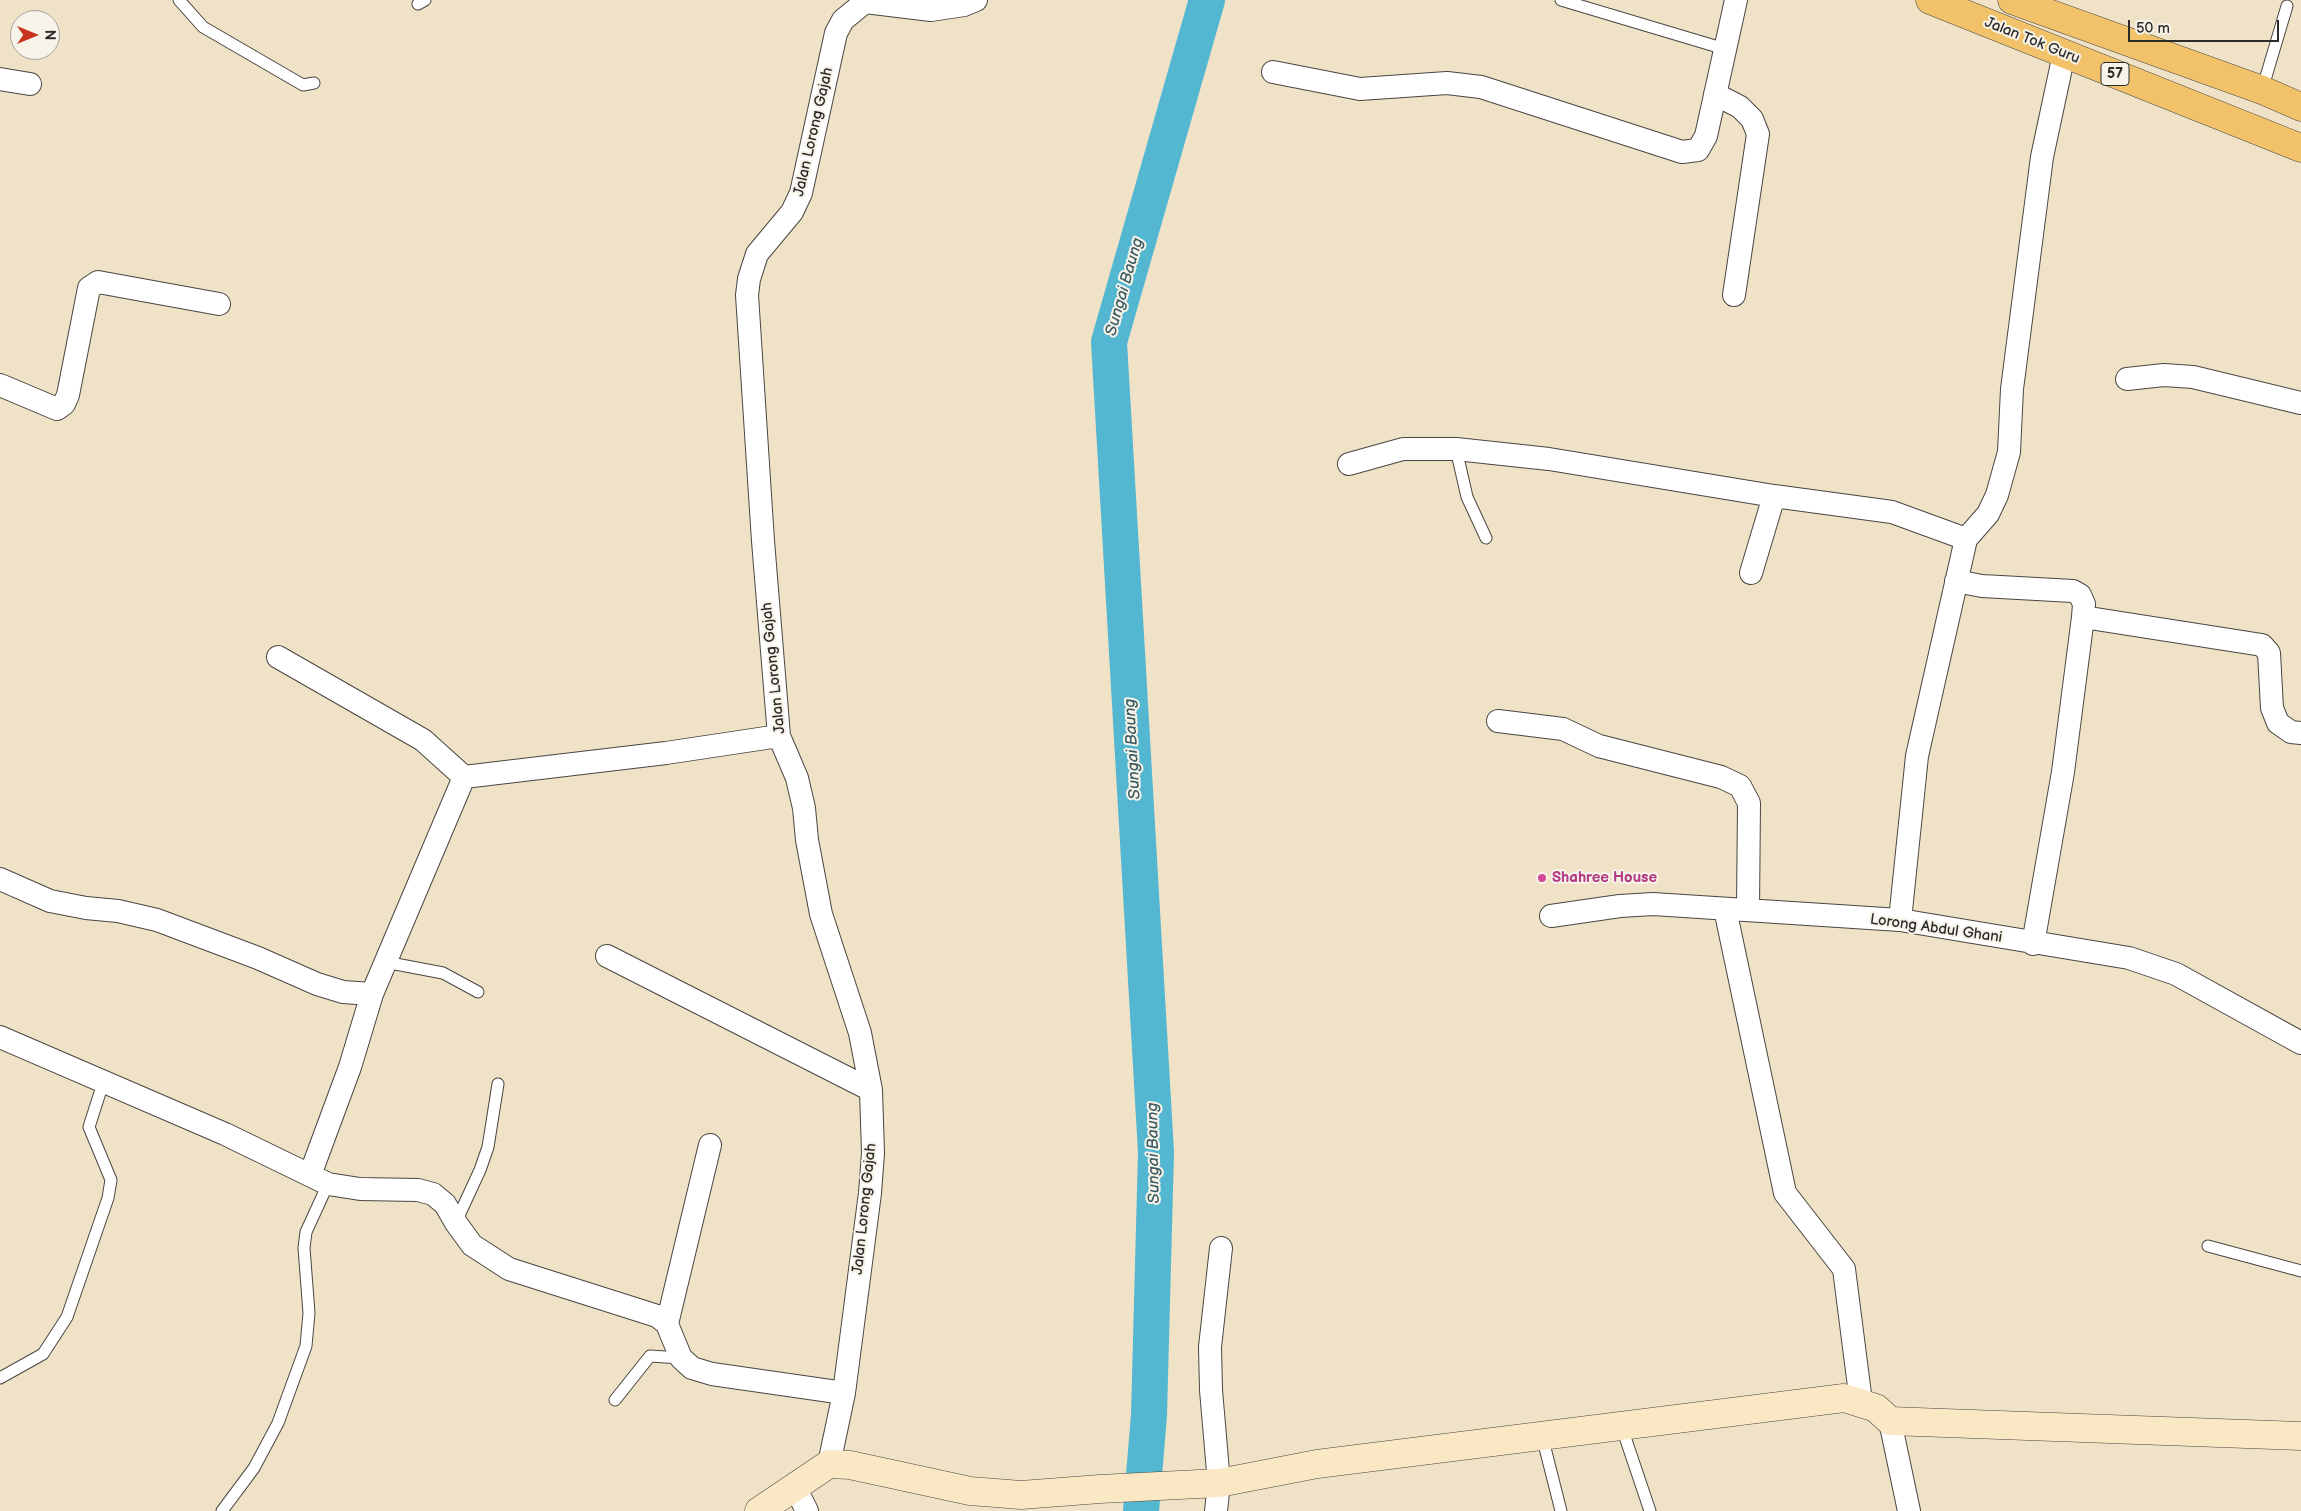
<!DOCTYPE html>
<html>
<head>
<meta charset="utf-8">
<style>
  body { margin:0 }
  #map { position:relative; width:2301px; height:1511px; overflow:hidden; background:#f0e2c6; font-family:"Balsamiq Sans",sans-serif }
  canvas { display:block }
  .north { position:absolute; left:10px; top:10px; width:50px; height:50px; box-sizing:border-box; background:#f7f3e8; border:1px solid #a5a39c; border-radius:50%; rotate:90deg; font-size:14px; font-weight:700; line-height:20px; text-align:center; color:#2b2b2b }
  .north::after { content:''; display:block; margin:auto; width:18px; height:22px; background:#c8321e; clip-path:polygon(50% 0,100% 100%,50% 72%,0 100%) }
  .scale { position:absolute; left:2128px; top:20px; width:151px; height:22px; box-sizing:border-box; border:2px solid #2b2b2b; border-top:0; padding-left:6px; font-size:15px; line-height:18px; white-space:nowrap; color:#2b2b2b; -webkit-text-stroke:4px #f7f3e8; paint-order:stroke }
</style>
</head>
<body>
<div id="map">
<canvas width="2301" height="1511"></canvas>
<div class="north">N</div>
<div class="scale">50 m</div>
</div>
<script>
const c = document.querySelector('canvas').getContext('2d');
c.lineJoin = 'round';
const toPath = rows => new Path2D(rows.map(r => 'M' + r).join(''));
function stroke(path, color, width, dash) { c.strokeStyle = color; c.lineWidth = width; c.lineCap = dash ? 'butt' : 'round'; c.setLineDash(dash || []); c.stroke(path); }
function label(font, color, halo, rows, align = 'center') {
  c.font = font + ' "Balsamiq Sans",sans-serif'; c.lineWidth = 4; c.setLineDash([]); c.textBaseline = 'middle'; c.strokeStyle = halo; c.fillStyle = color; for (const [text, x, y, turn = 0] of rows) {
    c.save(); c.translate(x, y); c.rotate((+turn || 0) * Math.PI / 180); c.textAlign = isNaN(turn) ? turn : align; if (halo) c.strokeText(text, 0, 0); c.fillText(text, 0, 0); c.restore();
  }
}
stroke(toPath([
  [1141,1511,1149,1415,1156,1152,1109,342,1207,0]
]), '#53b7d2', 36);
const lane = toPath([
  [179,0,203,27,303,85,314,83],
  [1561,0,1725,49],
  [418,4,425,0],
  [2262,90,2287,6],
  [1456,449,1467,497,1486,538],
  [385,962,443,973,478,992],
  [456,1222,480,1170,488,1147,498,1084],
  [2208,1246,2301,1271],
  [0,1378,43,1354,67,1317,108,1198,111,1180,89,1127,104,1080],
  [615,1400,650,1356,681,1358],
  [1621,1425,1650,1511],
  [1542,1436,1561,1511],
  [222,1511,254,1468,278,1423,306,1346,309,1313,304,1248,306,1232,328,1184]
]);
const street = toPath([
  [1273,72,1360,89,1447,83,1481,87,1682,152,1698,150,1706,136,1736,0],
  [0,79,30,84],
  [1715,94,1740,107,1752,119,1758,134,1734,295],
  [2127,379,2164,375,2193,377,2301,403],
  [0,385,57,409,64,404,68,395,89,288,98,282,219,304],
  [1349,464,1403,449,1456,449,1549,459,1774,496,1892,512,1966,539],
  [1751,573,1774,496],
  [1956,581,1982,586,2073,591,2080,595,2084,604,2083,617,2262,645,2269,653,2272,708,2278,723,2291,732,2301,733],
  [1498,721,1563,729,1599,746,1721,777,1740,786,1749,803,1748,910],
  [464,777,666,753,779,736],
  [0,879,50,901,86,908,118,911,157,920,258,958,317,984,343,992,372,994,464,777,423,740,278,657],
  [1725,909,1785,1193,1844,1269,1861,1402],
  [1551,916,1620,906,1653,904,1900,920,2129,958,2176,974,2301,1043],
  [1900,920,1917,756,1966,539,1988,514,1997,495,2009,452,2012,389,2042,157,2064,54],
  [2033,944,2063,772,2083,617],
  [607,956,871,1090],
  [0,1037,225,1134,328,1184,360,1189,418,1190,433,1194,445,1204,456,1223,472,1245,509,1269,657,1316,667,1324,681,1358,692,1368,712,1374,844,1393],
  [310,1175,350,1067,372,994],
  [667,1324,710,1145],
  [1890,1421,1909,1511],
  [829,1464,844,1393,870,1193,873,1153,871,1090,860,1033,821,914,807,840,804,808,797,778,779,736,763,541,747,295,749,279,757,254,792,212,801,193,836,33,843,20,865,2,931,10,964,5,976,0],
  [796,1489,807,1511],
  [1216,1511,1219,1483,1211,1390,1210,1347,1221,1248]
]);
const secondary = toPath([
  [759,1511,829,1464,850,1465,970,1491,1021,1495,1100,1489,1219,1483,1317,1464,1844,1398,1876,1408,1890,1421,2301,1436]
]);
const primary = toPath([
  [1930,0,2301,148],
  [2012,0,2262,90,2301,107]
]);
stroke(lane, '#494642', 13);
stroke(street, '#494642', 24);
stroke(secondary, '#494642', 29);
stroke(primary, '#494642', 29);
stroke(lane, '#fff', 11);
stroke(street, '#fff', 22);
stroke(secondary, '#fae7c3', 28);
stroke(primary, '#f2c26a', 28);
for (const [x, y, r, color] of [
  [1542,878,5,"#d1479c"]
]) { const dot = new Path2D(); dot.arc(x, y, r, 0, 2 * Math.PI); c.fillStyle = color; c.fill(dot); stroke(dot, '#f7f3e8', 2); }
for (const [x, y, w] of [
  [2115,74,28]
]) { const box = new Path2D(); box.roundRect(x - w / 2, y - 11.5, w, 23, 4); c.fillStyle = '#f7f3e8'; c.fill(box); stroke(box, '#2b2b2b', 1); }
label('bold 14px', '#2b2b2b', null, [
  ["57",2115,74]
]);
label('15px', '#2b2b2b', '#f7f3e8', [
  ["Jalan Tok Guru",2032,41,22],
  ["Jalan Lorong Gajah",814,132,-77],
  ["Jalan Lorong Gajah",774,668,-96],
  ["Lorong Abdul Ghani",1936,929,8],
  ["Jalan Lorong Gajah",865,1209,-84]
]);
label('bold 15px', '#b23c85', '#f7f3e8', [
  ["Shahree House",1552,878]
], 'left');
label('italic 16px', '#395c65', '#f7f3e8', [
  ["Sungai Baung",1125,287,-74],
  ["Sungai Baung",1133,749,-93],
  ["Sungai Baung",1154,1153,-91]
]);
</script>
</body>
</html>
